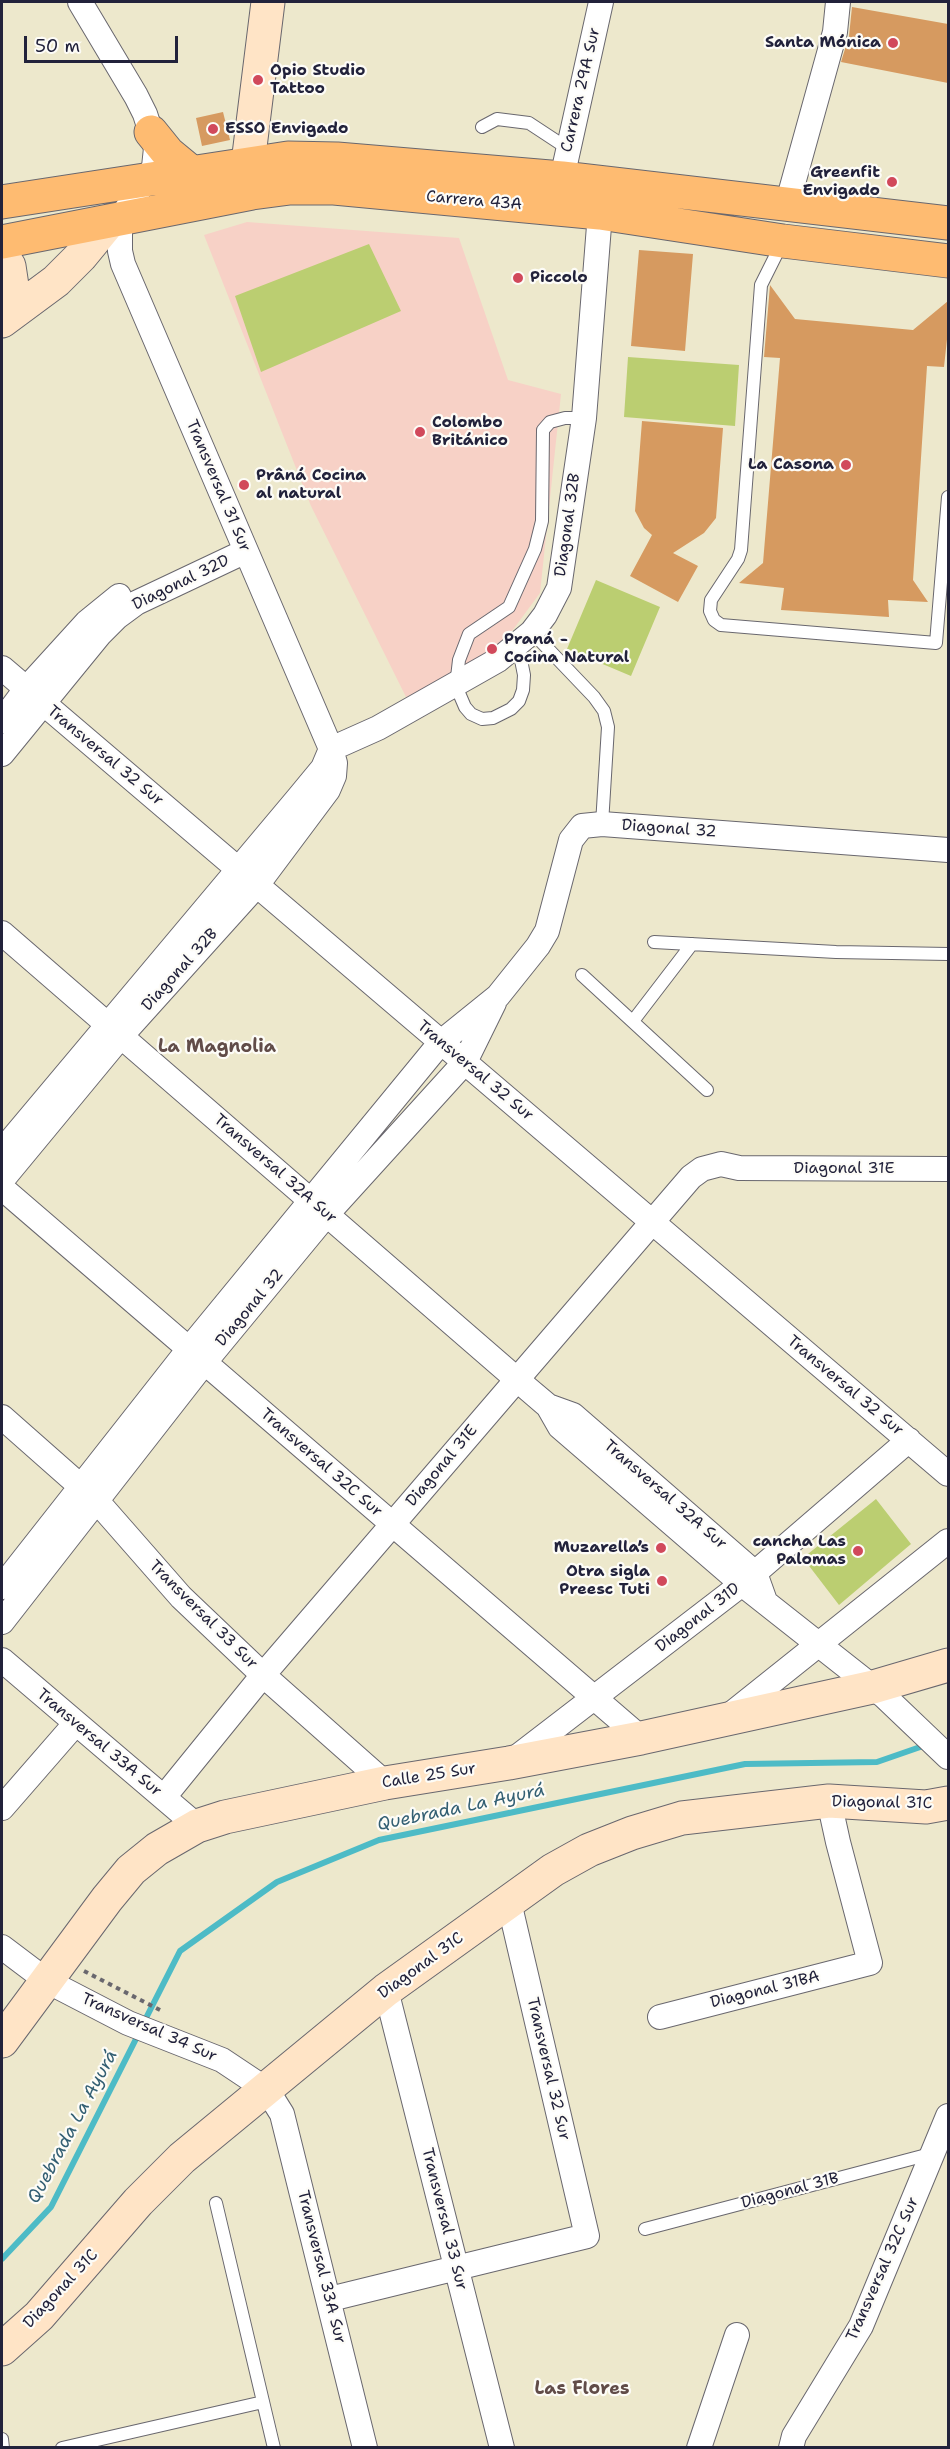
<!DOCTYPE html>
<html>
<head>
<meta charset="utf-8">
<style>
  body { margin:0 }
  #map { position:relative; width:950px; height:2449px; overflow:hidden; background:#ede8cc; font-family:"Shantell Sans",sans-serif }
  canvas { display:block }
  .frame { position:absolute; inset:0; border:3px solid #22223b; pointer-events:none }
  .scale { position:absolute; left:24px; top:36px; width:154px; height:27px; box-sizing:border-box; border:3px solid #22223b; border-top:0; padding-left:8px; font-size:18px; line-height:21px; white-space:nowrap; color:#22223b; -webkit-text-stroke:4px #fdfcf7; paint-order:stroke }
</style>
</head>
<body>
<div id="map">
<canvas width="950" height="2449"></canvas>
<div class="frame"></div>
<div class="scale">50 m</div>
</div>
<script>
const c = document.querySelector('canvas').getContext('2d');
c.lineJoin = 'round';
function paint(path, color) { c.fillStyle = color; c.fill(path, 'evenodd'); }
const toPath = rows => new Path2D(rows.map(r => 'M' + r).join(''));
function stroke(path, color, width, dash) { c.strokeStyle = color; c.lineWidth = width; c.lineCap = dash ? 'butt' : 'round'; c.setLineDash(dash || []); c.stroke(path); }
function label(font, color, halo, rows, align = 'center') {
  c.font = font + ' "Shantell Sans",sans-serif'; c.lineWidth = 4.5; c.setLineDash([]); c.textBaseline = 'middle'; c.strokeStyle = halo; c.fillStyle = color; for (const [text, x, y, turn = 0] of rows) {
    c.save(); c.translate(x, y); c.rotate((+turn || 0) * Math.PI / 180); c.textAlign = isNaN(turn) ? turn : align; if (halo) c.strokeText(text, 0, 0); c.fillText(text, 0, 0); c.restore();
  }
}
paint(toPath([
  [247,222,459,238,508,380,561,394,540,593,490,661,406,697,311,506,204,235]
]), '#f7d1c6');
paint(toPath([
  [369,244,401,311,261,372,235,296],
  [628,357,739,365,735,426,624,417],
  [596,580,660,607,631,676,567,649],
  [876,1499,911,1544,839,1605,803,1558]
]), '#bbce71');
stroke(toPath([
  [143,2024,180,1951,277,1882,379,1840,745,1764,877,1762,926,1745],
  [2,2259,51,2207,139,2033]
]), '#4dbbc6', 6);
paint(toPath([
  [852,7,948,24,948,83,841,62,849,36],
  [223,112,230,140,202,146,196,118],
  [639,250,693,254,685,351,631,346],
  [770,285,795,319,913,330,948,301,948,330,944,367,927,366,913,580,928,602,888,600,889,617,781,610,784,588,739,583,763,563,780,358,764,357],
  [642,421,723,428,716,518,704,533,673,553,698,566,678,602,630,576,652,535,644,528,635,511]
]), '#d69a60');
const lane = toPath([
  [482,127,497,119,529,123,567,148],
  [782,243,761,285,741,550,738,559,711,600,710,611,714,620,721,625,936,643,948,497],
  [532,632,594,697,604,711,608,727,602,824],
  [518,645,524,675,523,690,519,701,511,709,493,718,482,719,471,714,465,707,456,686,459,660,469,634,509,607,535,549,542,521,543,430,550,422,565,418,584,418],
  [654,942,836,952,948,954],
  [582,975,707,1090],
  [633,1021,692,944],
  [216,2203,274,2448],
  [645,2229,934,2153],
  [2,2439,3,2448],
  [62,2448,263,2402]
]);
const street = toPath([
  [562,178,601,2],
  [787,205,835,32,838,2],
  [2,668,948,1474],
  [2,721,26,689,87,622,119,596],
  [2,754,100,634,117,617,136,603,246,551],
  [2,933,528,1389,548,1406,573,1415,755,1573,765,1601],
  [2,1151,299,797,323,768,331,749,378,728,498,660,532,632,545,615,559,588,584,418,600,213],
  [2,1180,121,1036,257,885,328,790,334,776,335,763,331,749,123,264,120,251,120,219,154,167,156,148,145,114,136,96,80,2],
  [2,1188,641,1738],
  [548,1406,560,1427,742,1584,884,1696,948,1757],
  [2,1417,96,1500,181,1597,263,1675,385,1783],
  [2,1587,189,1349,441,1042,498,996,538,946,547,931,571,840,582,826,602,824,948,850],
  [2,1622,204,1363,327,1214,465,1062,494,1003],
  [2,1660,197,1826],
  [730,1715,948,1541],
  [513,1760,742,1584,909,1440],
  [164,1797,263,1675,691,1177,702,1169,721,1164,739,1168,948,1169],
  [2,1808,76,1723],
  [2,1947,47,1981,128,2023,222,2060,267,2090,282,2114,365,2448],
  [386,1990,502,2448],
  [660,2017,870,1963,838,1842,829,1801],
  [330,2299,587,2236,509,1902],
  [699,2448,737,2335],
  [791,2448,794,2436,861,2326,948,2116]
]);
const secondary = toPath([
  [252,190,248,163,268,2],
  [2,257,9,266,12,286,9,298,2,307],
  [2,321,56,281,81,256,109,222],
  [2,2041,107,1899,131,1870,157,1849,197,1826,225,1817,385,1783,509,1763,641,1738,873,1687,948,1665],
  [2,2349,39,2316,138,2202,182,2158,386,1990,553,1870,589,1850,632,1833,682,1818,829,1801,926,1807,948,1803]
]);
const primary = toPath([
  [151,132,168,153,191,172],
  [2,202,288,158,337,159,562,178,948,223],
  [2,242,252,193,290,188,334,188,600,213,783,241,948,261]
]);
stroke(lane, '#69676e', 14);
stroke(street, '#69676e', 26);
stroke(secondary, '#69676e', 35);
stroke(primary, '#69676e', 35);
stroke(toPath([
  [84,1971,160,2010]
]), '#69676e', 4, [4.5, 4.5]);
stroke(lane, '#fff', 12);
stroke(street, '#fff', 24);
stroke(secondary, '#ffe4c6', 33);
stroke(primary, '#febb71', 33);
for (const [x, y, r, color] of [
  [893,43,6,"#d1495b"],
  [258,80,6,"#d1495b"],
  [213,129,6,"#d1495b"],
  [892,182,6,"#d1495b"],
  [518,278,6,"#d1495b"],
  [420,432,6,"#d1495b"],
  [846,465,6,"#d1495b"],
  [244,485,6,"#d1495b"],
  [492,649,6,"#d1495b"],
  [661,1548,6,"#d1495b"],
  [858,1551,6,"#d1495b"],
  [662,1581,6,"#d1495b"]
]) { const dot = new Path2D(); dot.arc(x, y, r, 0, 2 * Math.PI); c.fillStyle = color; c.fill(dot); stroke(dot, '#fdfcf7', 2); }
label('bold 16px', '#22223b', '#fdfcf7', [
  ["Santa Mónica",881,43],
  ["Opio Studio",270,71,"left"],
  ["Tattoo",270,89,"left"],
  ["ESSO Envigado",225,129,"left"],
  ["Greenfit",880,173],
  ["Envigado",880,191],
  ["Piccolo",530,278,"left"],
  ["Colombo",432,423,"left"],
  ["Británico",432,441,"left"],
  ["La Casona",834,465],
  ["Prâná Cocina",256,476,"left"],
  ["al natural",256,494,"left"],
  ["Praná -",504,640,"left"],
  ["Cocina Natural",504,658,"left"],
  ["cancha Las",846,1542],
  ["Palomas",846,1560],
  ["Muzarella’s",649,1548],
  ["Otra sigla",650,1572],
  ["Preesc Tuti",650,1590]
], 'right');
label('16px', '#22223b', '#fdfcf7', [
  ["Carrera 29A Sur",581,90,-77],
  ["Carrera 43A",474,201,5],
  ["Transversal 31 Sur",218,486,67],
  ["Diagonal 32B",568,525,-82],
  ["Diagonal 32D",181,583,-26],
  ["Transversal 32 Sur",105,756,40],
  ["Diagonal 32",669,829,4],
  ["Diagonal 32B",180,970,-48],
  ["Transversal 32 Sur",475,1071,40],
  ["Transversal 32A Sur",275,1169,41],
  ["Diagonal 31E",844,1169],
  ["Diagonal 32",250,1308,-50],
  ["Transversal 32 Sur",845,1386,40],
  ["Transversal 32C Sur",321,1463,41],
  ["Diagonal 31E",442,1466,-50],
  ["Transversal 32A Sur",665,1495,41],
  ["Transversal 33 Sur",203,1615,45],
  ["Diagonal 31D",698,1618,-38],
  ["Transversal 33A Sur",99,1743,40],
  ["Calle 25 Sur",429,1776,-9],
  ["Diagonal 31C",882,1803,1],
  ["Diagonal 31C",421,1966,-36],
  ["Diagonal 31BA",765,1990,-14],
  ["Transversal 34 Sur",149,2028,24],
  ["Transversal 32 Sur",548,2069,77],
  ["Diagonal 31B",790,2191,-15],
  ["Transversal 33 Sur",444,2219,76],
  ["Transversal 33A Sur",321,2267,76],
  ["Transversal 32C Sur",883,2269,-66],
  ["Diagonal 31C",61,2289,-47]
]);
label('bold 18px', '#614c48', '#fdfcf7', [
  ["La Magnolia",217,1047],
  ["Las Flores",582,2389]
]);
label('italic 18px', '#335f73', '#fdfcf7', [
  ["Quebrada La Ayurá",461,1808,-12],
  ["Quebrada La Ayurá",73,2127,-62]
]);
</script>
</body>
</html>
